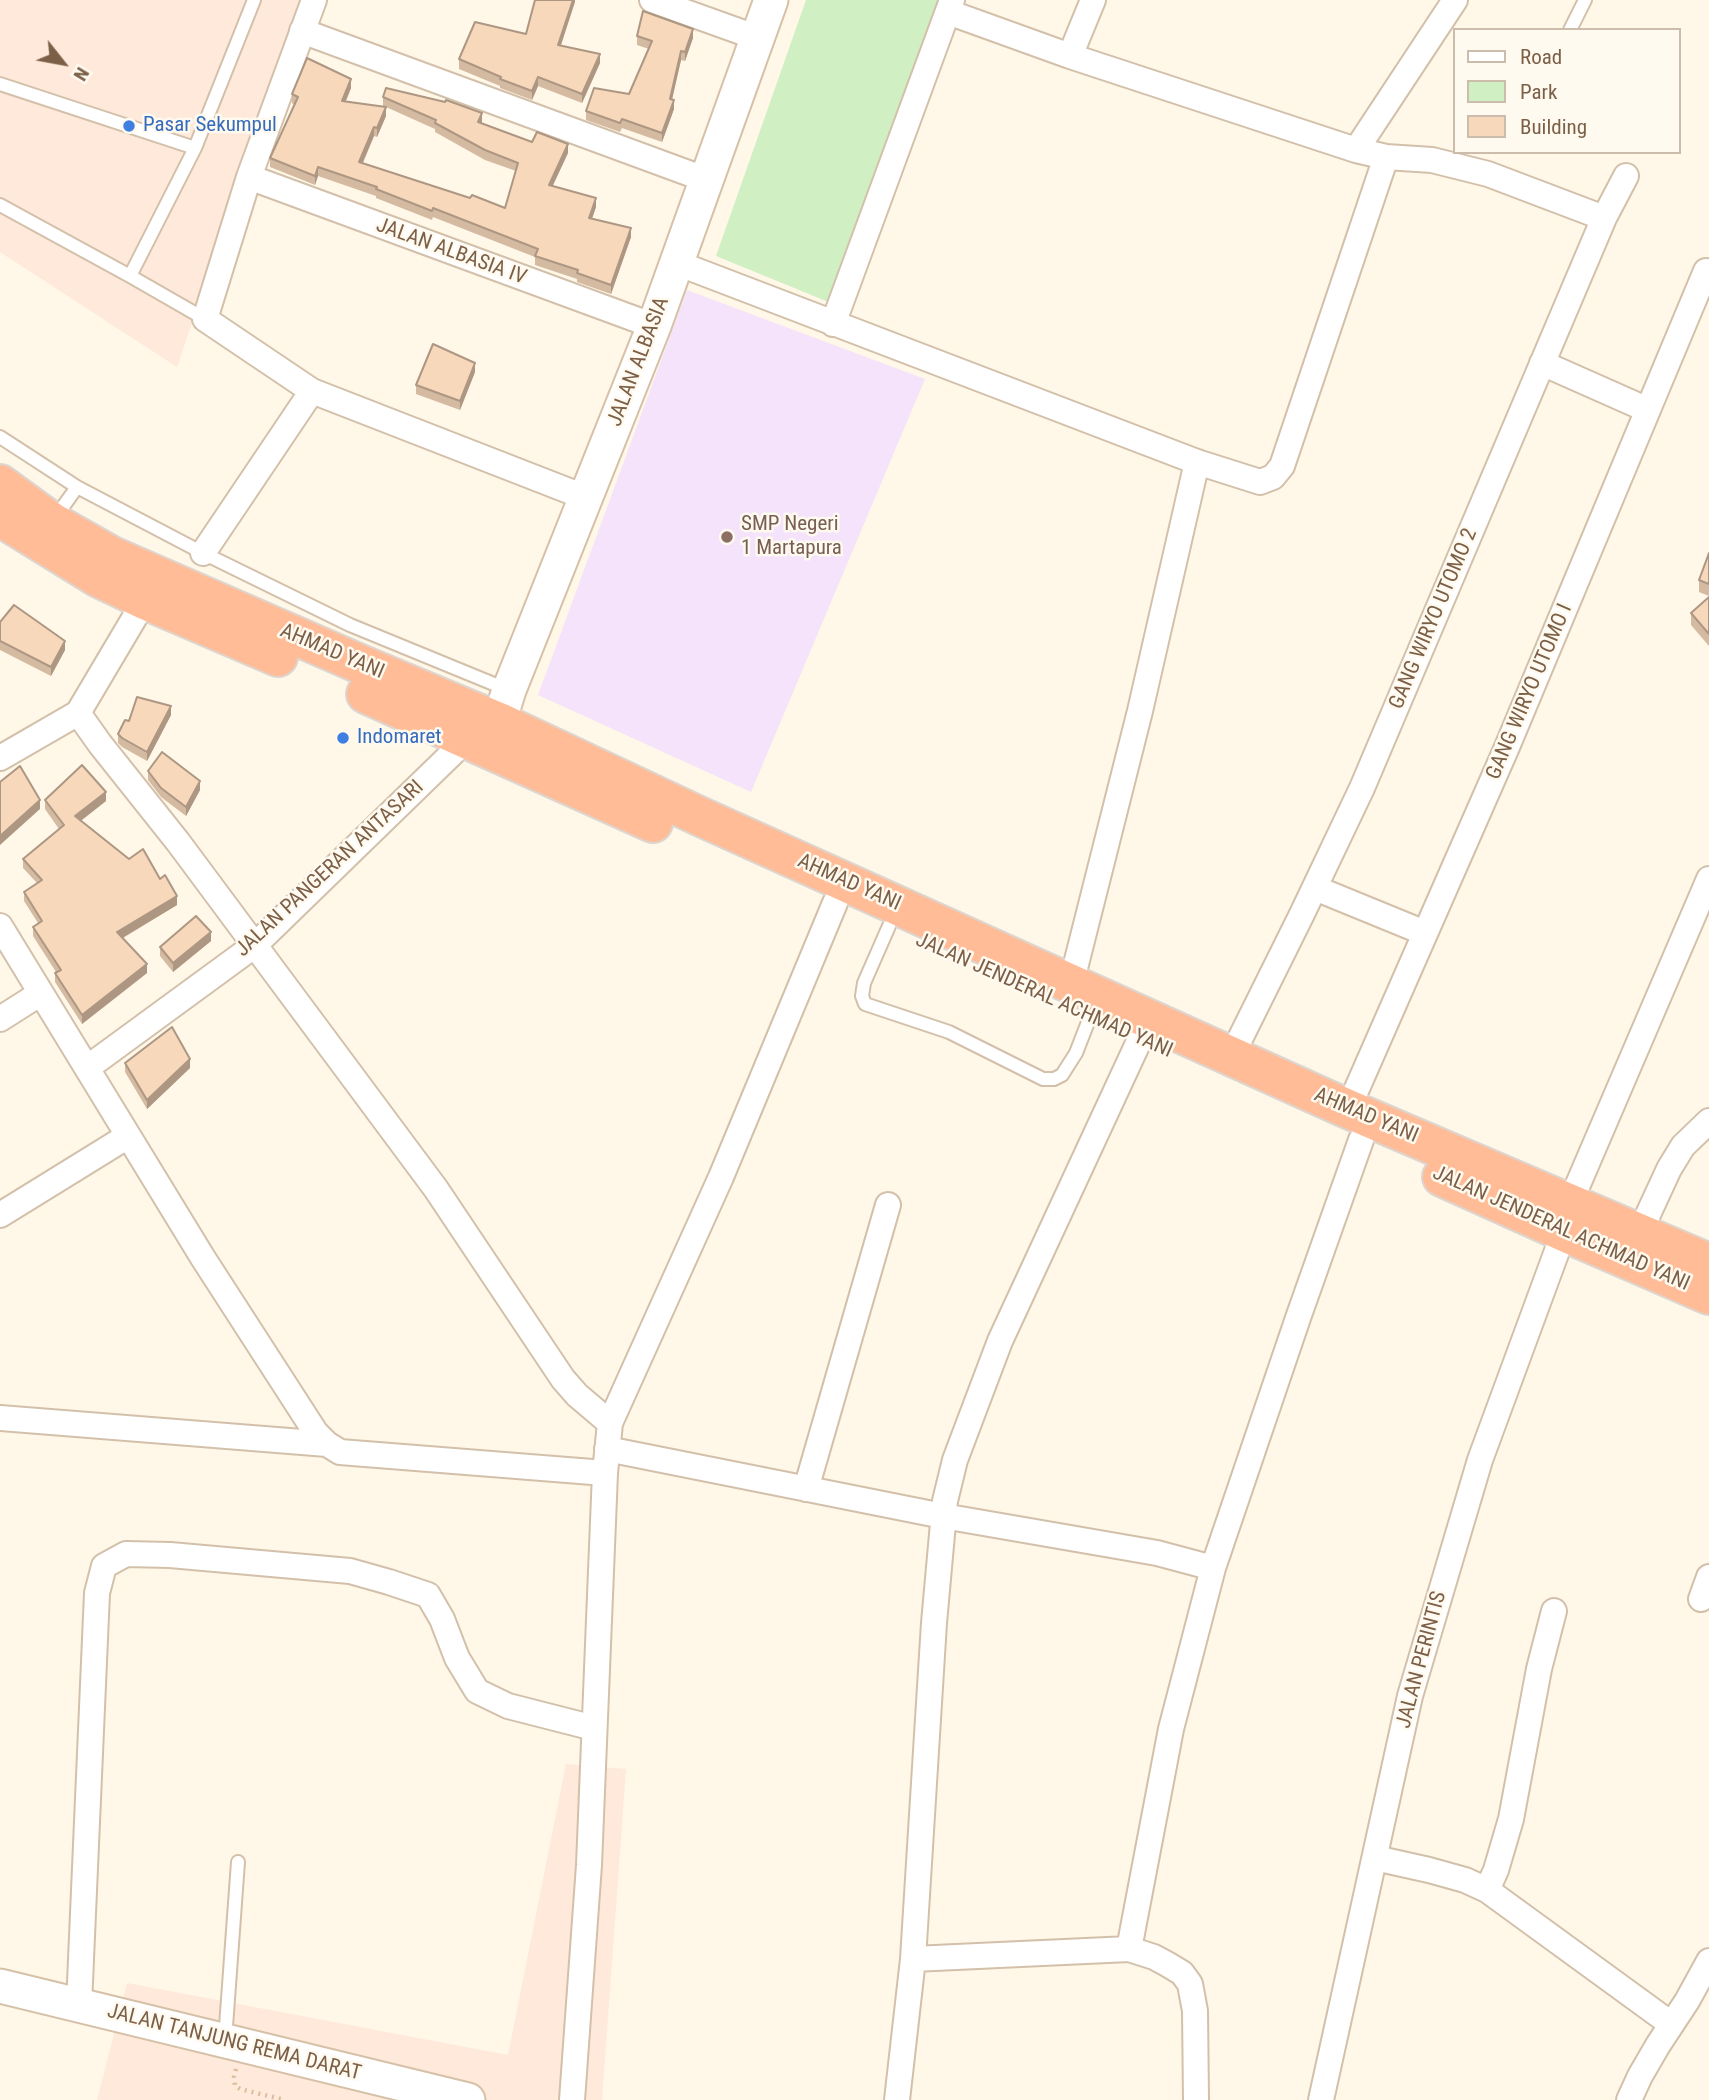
<!DOCTYPE html>
<html>
<head>
<meta charset="utf-8">
<style>
  body { margin:0 }
  #map { position:relative; width:1709px; height:2100px; overflow:hidden; background:#fff7e7; font-family:"Roboto Condensed",sans-serif }
  canvas { display:block }
  .legend { position:absolute; left:1453px; top:28px; width:228px; height:126px; box-sizing:border-box; background:#fffaef; border:2px solid #cbbcac; margin:0; padding:9px 12px; list-style:none; font-size:21px; color:#7c5f47 }
  .legend li { display:flex; align-items:center; gap:14px; height:35px }
  .legend b { width:35px; border:2px solid #cbbcac }
  .north { position:absolute; left:28px; top:28px; width:70px; height:70px; -webkit-text-stroke:5px #fffaef; paint-order:stroke; rotate:121deg; font-size:19px; font-weight:700; line-height:28px; text-align:center; color:#7c5f47 }
  .north::after { content:''; display:block; margin:auto; width:24px; height:32px; background:#7c5f47; clip-path:polygon(50% 0,100% 100%,50% 72%,0 100%) }
</style>
</head>
<body>
<div id="map">
<canvas width="1709" height="2100"></canvas>
<ul class="legend">
<li><b style="height:9px;background:#fff"></b>Road</li>
<li><b style="height:19px;background:#d0efc3"></b>Park</li>
<li><b style="height:19px;background:#f7d8bb"></b>Building</li>
</ul>
<div class="north">N</div>
</div>
<script>
const c = document.querySelector('canvas').getContext('2d');
c.lineJoin = 'round';
function paint(path, color) { c.fillStyle = color; c.fill(path, 'evenodd'); }
const toPath = rows => new Path2D(rows.map(r => 'M' + r).join(''));
function stroke(path, color, width, dash) { c.strokeStyle = color; c.lineWidth = width; c.lineCap = dash ? 'butt' : 'round'; c.setLineDash(dash || []); c.stroke(path); }
function label(font, color, halo, rows, align = 'center') {
  c.font = font + ' "Roboto Condensed",sans-serif'; c.lineWidth = 5; c.setLineDash([]); c.textBaseline = 'middle'; c.strokeStyle = halo; c.fillStyle = color; for (const [text, x, y, turn = 0] of rows) {
    c.save(); c.translate(x, y); c.rotate((+turn || 0) * Math.PI / 180); c.textAlign = isNaN(turn) ? turn : align; if (halo) c.strokeText(text, 0, 0); c.fillText(text, 0, 0); c.restore();
  }
}
paint(toPath([
  [0,0,301,0,177,367,0,252],
  [566,1764,626,1769,602,2100,97,2100,127,1983,508,2055]
]), '#ffe9da');
paint(toPath([
  [687,290,925,379,751,792,538,695]
]), '#f5e3fb');
paint(toPath([
  [806,0,938,0,831,303,716,256]
]), '#d0efc3');
const lane = toPath([
  [1570,30,1585,0],
  [0,84,195,148],
  [0,205,130,276,205,319],
  [130,276,195,148,254,0],
  [0,437,77,487,203,553,350,625,506,689],
  [55,518,77,487],
  [889,926,864,983,862,996,865,1004,949,1032,1043,1079,1054,1079,1062,1075,1076,1053,1097,999],
  [225,2040,238,1862]
]);
const street = toPath([
  [314,0,249,177,205,319,312,391,587,498],
  [652,0,758,38],
  [302,31,707,180],
  [1070,56,1093,0],
  [1356,150,1455,0],
  [1386,157,1432,160,1488,174,1604,218],
  [249,177,654,326],
  [677,263,1197,462,1260,482,1273,477,1282,466,1386,157,1356,150,1070,56,948,12],
  [833,324,952,0],
  [1542,363,1648,410],
  [203,553,312,391],
  [78,713,145,600],
  [0,758,78,713,100,744,178,842,436,1189,563,1379,577,1395,610,1423],
  [1315,888,1425,933],
  [0,926,203,1258,316,1433,327,1444,340,1452,605,1473],
  [1071,984,1140,711,1197,462],
  [0,1019,41,993],
  [1231,1057,1302,914,1362,788,1604,218,1626,176],
  [87,1068,255,945,466,740],
  [1348,1109,1507,747,1706,271],
  [1570,1203,1709,879],
  [0,1215,128,1136],
  [1639,1234,1669,1169,1683,1146,1709,1121],
  [0,1418,327,1444],
  [607,1449,943,1516,1157,1553,1213,1568],
  [806,1489,888,1205],
  [1701,1599,1709,1577],
  [1375,1858,1429,1870,1465,1880,1487,1890,1671,2024],
  [1487,1890,1496,1870,1511,1819,1539,1669,1554,1611],
  [913,1959,1129,1949],
  [79,2005,97,1593,104,1566,126,1554,170,1555,350,1571,389,1582,428,1595,442,1619,457,1658,477,1691,508,1706,594,1728],
  [572,2100,589,1865,605,1473,610,1423,721,1177,835,903],
  [897,2100,913,1959,934,1623,945,1501,955,1460,1000,1341,1140,1039],
  [1196,2100,1195,2011,1190,1984,1182,1973,1167,1964,1154,1957,1129,1949,1171,1729,1213,1568,1298,1318,1361,1140],
  [1321,2100,1410,1696,1480,1460,1564,1232],
  [1629,2100,1640,2076,1658,2045,1687,2001,1709,1961]
]);
const secondary = toPath([
  [499,722,509,690,654,326,771,0],
  [0,1986,468,2100]
]);
const highway = toPath([
  [0,484,52,522,112,556,360,664,499,722,699,816,1348,1109,1709,1263],
  [0,517,99,578,145,600,278,657],
  [366,694,653,823],
  [1442,1177,1564,1232,1709,1295]
]);
stroke(lane, '#d3c0aa', 16);
stroke(street, '#d3c0aa', 28);
stroke(secondary, '#d6c1a8', 37);
stroke(highway, '#ddd5cf', 42);
stroke(toPath([
  [236,2069,234,2077,235,2086,240,2089,285,2100]
]), '#ddbc9d', 4.5, [2, 5]);
stroke(lane, '#fff', 12);
stroke(street, '#fff', 24);
stroke(secondary, '#fff', 33);
stroke(highway, '#ffbc97', 38);
paint(toPath([
  [575,0,561,45,600,63,582,103,538,86,532,100,500,88,500,86,459,69,459,59,526,34],
  [637,36,693,38,685,61,681,60,672,100,674,109,662,142,622,128,620,132,586,120,586,111,629,94,649,49,637,45],
  [351,88,346,101,386,107,383,106,383,97,482,122,482,123,532,142,568,153,552,186,596,207,592,219,631,237,611,294,577,282,577,279,535,265,535,257,433,217,432,220,376,198,376,196,318,176,315,185,270,167,270,158,294,105,292,103,292,94],
  [386,107,435,129,435,132,485,160,516,171,505,208,470,198,363,163,374,136,377,137,386,116],
  [475,372,460,410,416,394,416,385],
  [1709,553,1709,596,1699,592,1699,580],
  [1709,597,1709,646,1691,625,1691,613],
  [0,622,65,650,51,676,0,650],
  [171,715,147,761,122,747,118,743,118,734,129,721],
  [148,771,200,790,186,816,161,797,148,780],
  [45,800,106,801,81,821,129,859,160,879,177,905,123,938,147,973,82,1024,55,982,55,973,56,972,33,936,33,927,38,923,24,901,24,892,37,883,23,868,23,859,59,829,45,809],
  [211,941,173,972,160,956,160,947],
  [125,1063,190,1068,147,1109,125,1072]
]), '#d4baa1');
paint(toPath([
  [573,0,575,0,575,2,558,54,558,45],
  [693,29,693,38,685,61,685,52],
  [681,51,681,60,670,108,670,99],
  [600,54,600,63,582,103,582,94],
  [538,77,538,86,532,100,532,91],
  [351,79,351,88,342,110,342,101],
  [674,100,674,109,662,142,662,133],
  [386,107,386,116,377,137,377,128],
  [482,113,482,122,478,131,478,122],
  [374,127,374,136,359,171,359,162],
  [568,144,568,153,549,194,549,185],
  [318,167,318,176,315,185,315,176],
  [596,198,596,207,589,227,589,218],
  [631,228,631,237,611,294,611,285],
  [475,363,475,372,460,410,460,401],
  [65,641,65,650,51,676,51,667],
  [171,706,171,715,147,761,147,752],
  [200,781,200,790,186,816,186,807],
  [106,792,106,801,75,825,75,816],
  [40,800,40,809,0,845,0,836],
  [177,896,177,905,117,941,117,932],
  [211,932,211,941,173,972,173,963],
  [147,964,147,973,82,1024,82,1015],
  [190,1059,190,1068,147,1109,147,1100]
]), '#ad9783');
const building = toPath([
  [535,0,573,0,558,45,600,54,582,94,538,77,532,91,500,79,501,77,459,59,475,22,526,34,535,0],
  [643,11,693,29,685,52,681,51,670,99,674,100,662,133,622,119,620,123,586,111,594,88,629,94,652,41,637,36,643,11],
  [307,58,351,79,342,101,386,107,377,128,374,127,359,162,470,198,472,195,505,208,518,163,485,150,435,123,436,120,383,97,386,88,445,102,446,100,482,113,478,122,532,142,537,132,568,144,549,185,596,198,589,218,631,228,611,285,577,273,578,270,535,256,538,249,433,208,432,211,376,189,377,187,318,167,315,176,270,158,298,97,292,94,307,58],
  [433,344,475,363,460,401,416,385,433,344],
  [1709,553,1709,584,1699,580,1709,553],
  [1709,597,1709,634,1691,613,1709,597],
  [14,605,65,641,51,667,0,641,0,622,14,605],
  [137,697,171,706,147,752,122,738,118,734,125,720,129,721,137,697],
  [162,752,200,781,186,807,161,788,148,771,162,752],
  [82,765,106,792,75,816,129,859,143,849,160,879,165,875,177,896,117,932,147,964,82,1015,55,973,61,970,33,927,42,921,24,892,42,880,23,859,64,825,45,800,82,765],
  [20,766,40,800,0,836,0,782,20,766],
  [196,916,211,932,173,963,160,947,196,916],
  [172,1027,190,1059,147,1100,125,1063,172,1027]
]);
paint(building, '#f7d8bb');
stroke(building, '#ad9783', 2);
for (const [x, y, r, color] of [
  [129,126,7,"#3f7fe0"],
  [727,537,7,"#8d6e63"],
  [343,738,7,"#3f7fe0"]
]) { const dot = new Path2D(); dot.arc(x, y, r, 0, 2 * Math.PI); c.fillStyle = color; c.fill(dot); stroke(dot, '#fffaef', 2.5); }
label('21px', '#366cbe', '#fffaef', [
  ["Pasar Sekumpul",143,126],
  ["Indomaret",357,738]
], 'left');
label('21px', '#7c5f47', '#fffaef', [
  ["JALAN ALBASIA IV",451,252,20],
  ["JALAN ALBASIA",639,362,-69],
  ["GANG WIRYO UTOMO 2",1434,619,-67],
  ["AHMAD YANI",332,652,23],
  ["GANG WIRYO UTOMO I",1530,692,-67],
  ["JALAN PANGERAN ANTASARI",330,869,-43],
  ["AHMAD YANI",849,883,24],
  ["JALAN JENDERAL ACHMAD YANI",1044,996,24],
  ["AHMAD YANI",1366,1116,23],
  ["JALAN JENDERAL ACHMAD YANI",1561,1229,24],
  ["JALAN PERINTIS",1422,1660,-75],
  ["JALAN TANJUNG REMA DARAT",234,2043,14]
]);
label('21px', '#785e54', '#fffaef', [
  ["SMP Negeri",741,525],
  ["1 Martapura",741,549]
], 'left');
</script>
</body>
</html>
